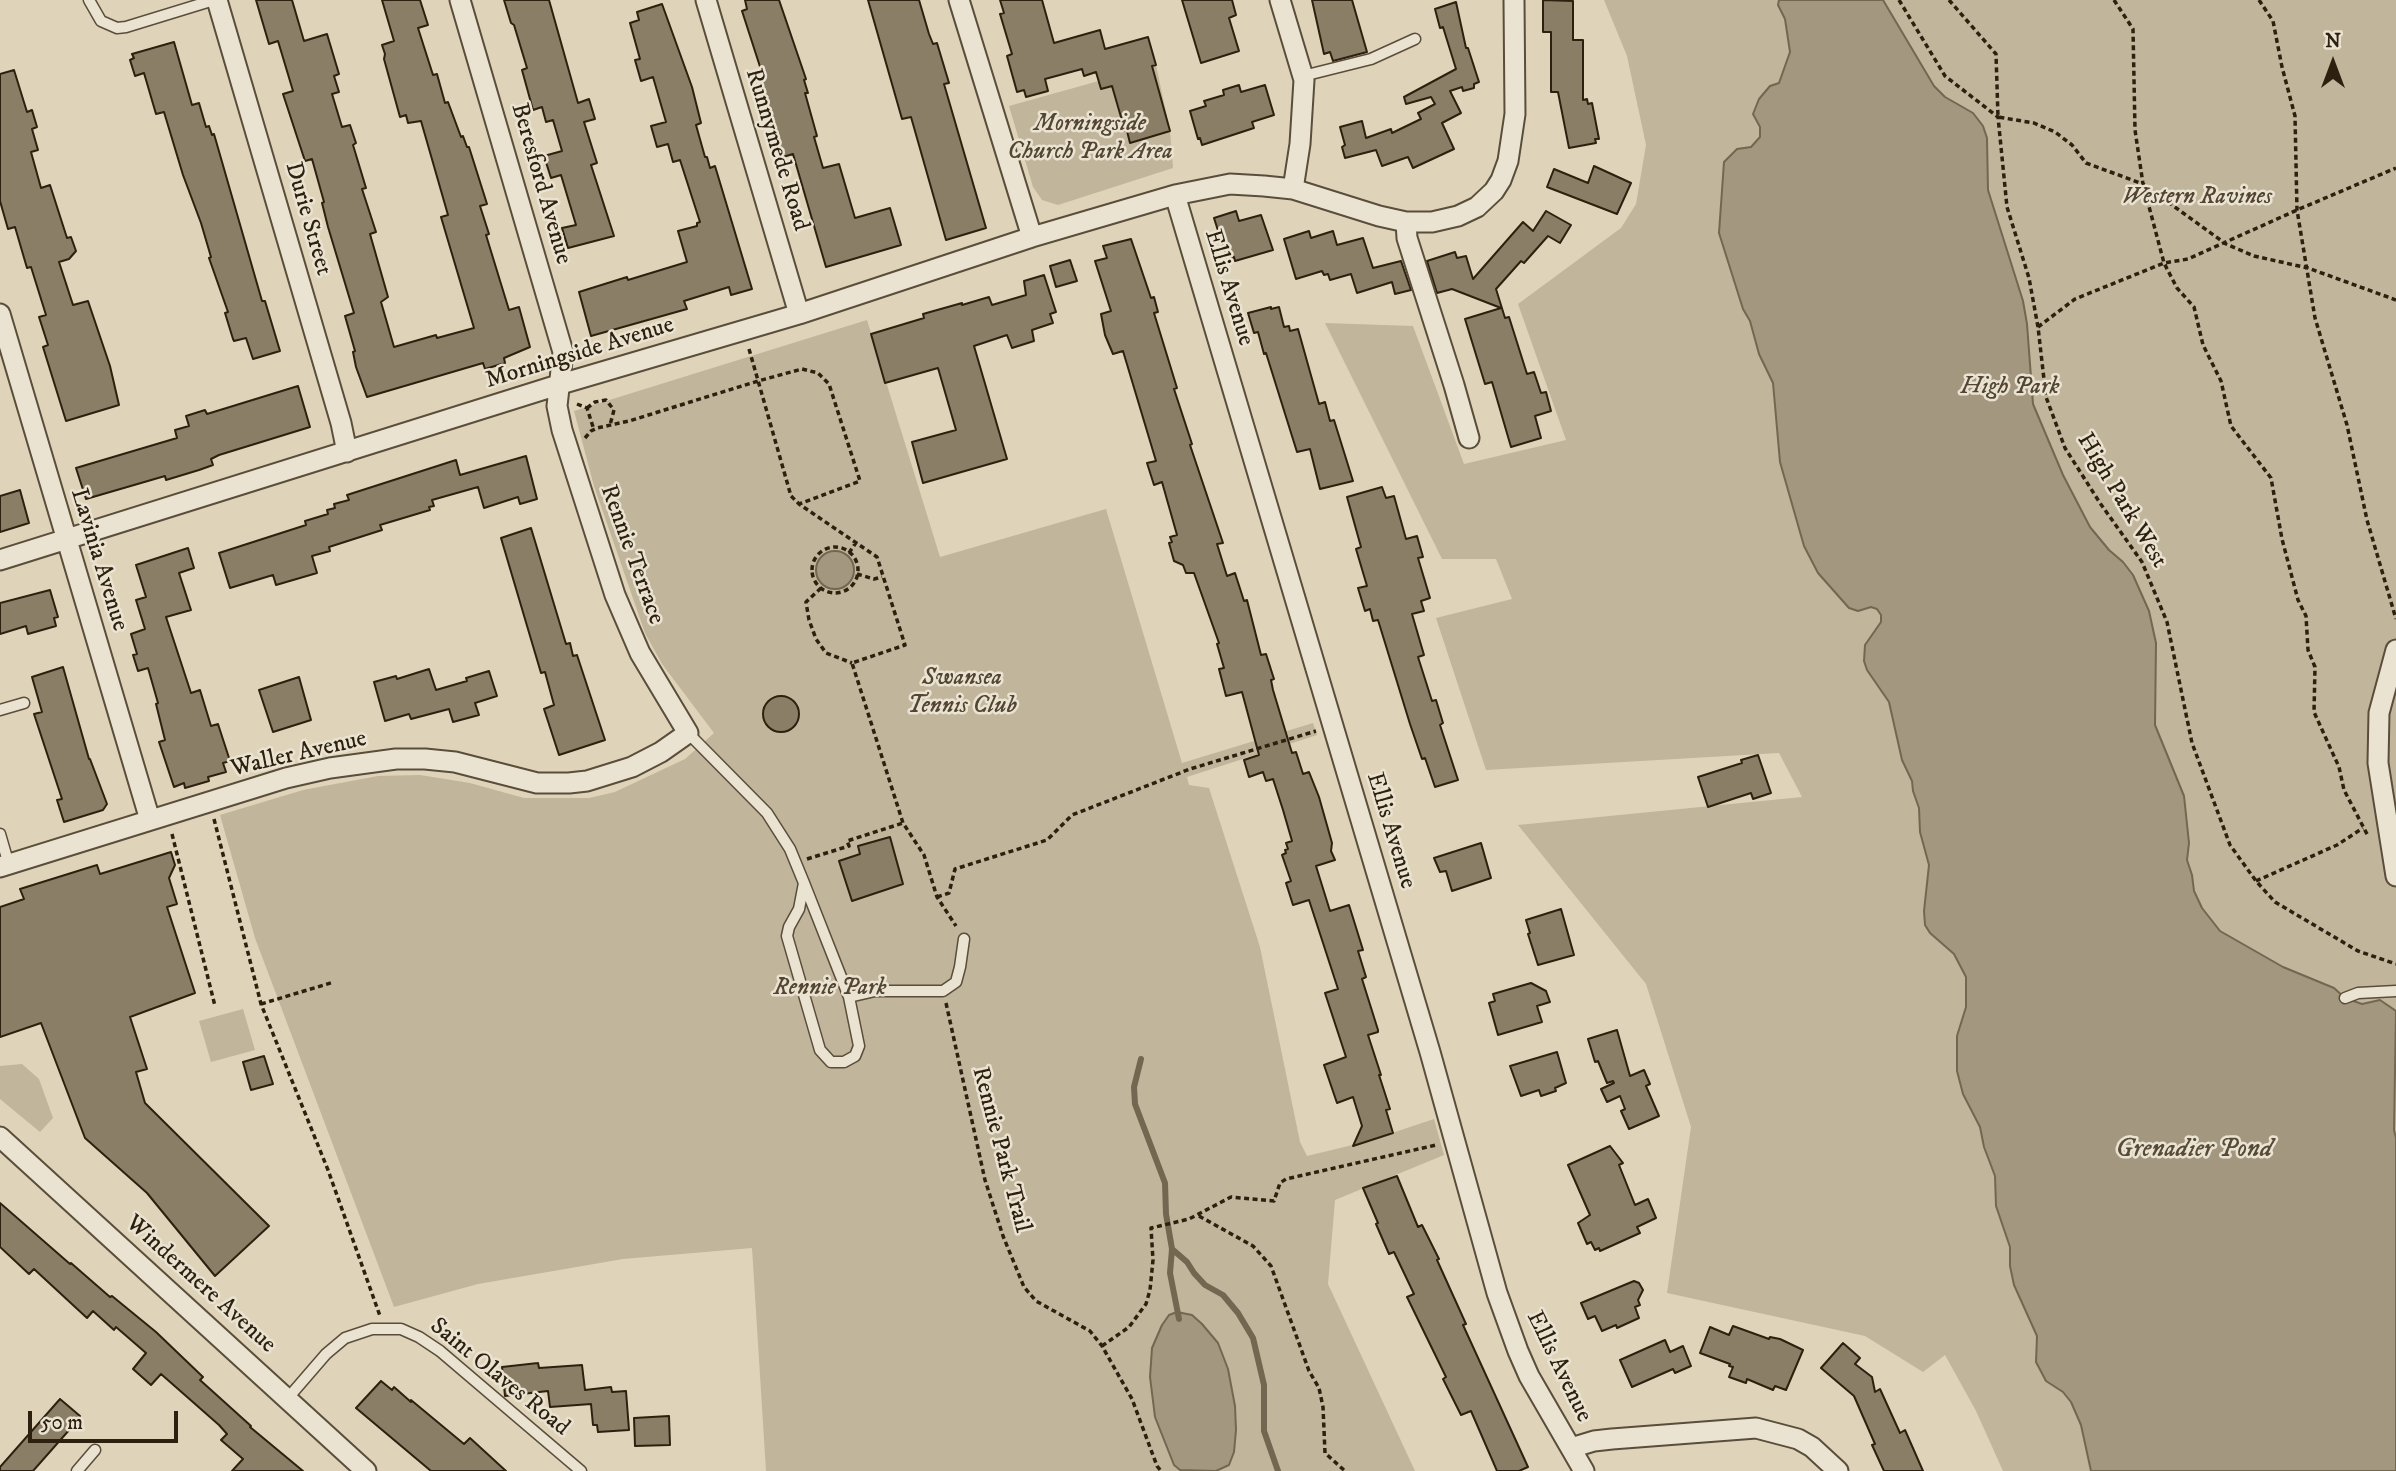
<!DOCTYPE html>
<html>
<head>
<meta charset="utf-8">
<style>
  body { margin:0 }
  #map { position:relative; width:2396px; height:1471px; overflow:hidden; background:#dfd4b9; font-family:"IM FELL DW Pica",serif }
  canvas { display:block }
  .north { position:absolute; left:2298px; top:28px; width:70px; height:70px; -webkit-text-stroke:5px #eae3d2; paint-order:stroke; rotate:0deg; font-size:19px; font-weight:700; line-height:28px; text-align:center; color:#2e200f }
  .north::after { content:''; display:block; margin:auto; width:24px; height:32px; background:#2e200f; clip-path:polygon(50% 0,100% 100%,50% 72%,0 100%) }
  .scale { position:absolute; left:28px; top:1411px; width:150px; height:32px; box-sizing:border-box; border:4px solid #2e200f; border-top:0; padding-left:9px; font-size:21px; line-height:24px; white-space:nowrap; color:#2e200f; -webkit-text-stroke:5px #eae3d2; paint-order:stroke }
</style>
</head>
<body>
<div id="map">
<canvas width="2396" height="1471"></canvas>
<div class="north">N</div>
<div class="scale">50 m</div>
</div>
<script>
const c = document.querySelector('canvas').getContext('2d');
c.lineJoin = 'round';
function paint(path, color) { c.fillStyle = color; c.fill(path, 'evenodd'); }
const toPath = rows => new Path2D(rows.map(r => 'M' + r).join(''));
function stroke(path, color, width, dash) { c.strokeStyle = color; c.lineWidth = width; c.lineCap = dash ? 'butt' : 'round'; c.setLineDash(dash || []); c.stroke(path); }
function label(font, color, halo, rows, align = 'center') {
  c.font = font + ' "IM FELL DW Pica",serif'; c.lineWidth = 5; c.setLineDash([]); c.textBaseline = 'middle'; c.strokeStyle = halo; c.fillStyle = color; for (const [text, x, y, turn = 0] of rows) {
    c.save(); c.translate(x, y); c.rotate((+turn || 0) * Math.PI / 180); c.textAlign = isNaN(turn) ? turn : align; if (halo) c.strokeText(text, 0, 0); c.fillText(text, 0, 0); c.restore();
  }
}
paint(toPath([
  [1604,0,2396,0,2396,1471,2003,1471,1976,1411,1945,1355,1923,1372,1865,1336,1667,1293,1691,1127,1646,984,1518,825,1802,797,1779,753,1486,770,1436,618,1512,599,1496,559,1442,559,1325,323,1413,326,1464,464,1566,440,1518,304,1621,228,1636,204,1646,145,1627,56],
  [1156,65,1170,131,1173,168,1058,205,1042,200,1033,187,1009,106],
  [867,320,940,557,1106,509,1182,763,1313,723,1317,735,1187,777,1189,785,1209,788,1260,947,1300,1142,1307,1156,1365,1142,1434,1119,1444,1155,1335,1200,1328,1284,1415,1471,766,1471,752,1248,623,1259,478,1284,394,1307,255,938,220,815,303,790,378,776,420,775,470,783,524,798,589,798,615,792,685,759,714,733,662,664,645,633,594,486,574,411],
  [243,1009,255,1050,211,1062,199,1021],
  [22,1064,39,1079,53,1118,40,1132,0,1099,0,1066]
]), '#c1b59c');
const water = toPath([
  [1779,0,1883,0,1934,86,1945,97,1973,113,1983,126,1987,138,1988,190,2023,301,2027,324,2033,404,2063,475,2090,527,2109,550,2123,562,2133,575,2149,611,2156,643,2155,725,2184,796,2189,843,2187,860,2192,875,2194,891,2202,908,2220,931,2283,967,2334,988,2345,998,2362,1004,2380,1000,2396,1011,2394,1130,2396,1138,2396,1471,2091,1471,2081,1425,2071,1402,2063,1392,2046,1381,2036,1362,2037,1336,2014,1285,2010,1266,2010,1247,1996,1206,1995,1176,1984,1147,1980,1127,1963,1094,1957,1071,1957,1036,1966,1007,1966,977,1954,954,1930,933,1925,925,1924,911,1929,865,1920,832,1919,808,1913,791,1912,781,1902,760,1889,702,1867,670,1864,661,1865,645,1881,622,1881,615,1877,609,1871,607,1858,611,1849,608,1818,573,1804,546,1780,462,1773,383,1759,354,1750,321,1743,309,1719,233,1724,162,1737,149,1751,147,1760,137,1760,127,1753,114,1759,99,1770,86,1779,83,1790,52,1785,19,1778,5,1779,0],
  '816 570a19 19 0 1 1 38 0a19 19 0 1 1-38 0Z',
  [1177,1312,1192,1315,1202,1324,1218,1343,1228,1369,1235,1406,1236,1430,1234,1452,1229,1465,1216,1471,1180,1470,1174,1465,1155,1417,1150,1377,1152,1348,1162,1325,1169,1315,1177,1312]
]);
paint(water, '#a3977f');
stroke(water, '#746752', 2);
stroke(toPath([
  [1141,1059,1134,1087,1135,1104,1165,1183,1166,1214,1172,1249,1170,1273,1179,1319],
  [1172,1249,1187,1262,1194,1273,1205,1285,1223,1295,1238,1313,1253,1338,1264,1385,1264,1431,1278,1471]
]), '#746752', 6);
const building = toPath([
  [256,0,292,0,304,41,327,34,339,74,334,76,339,92,332,94,342,127,350,125,356,143,353,145,366,188,362,189,376,232,370,234,388,297,381,302,394,347,436,335,437,338,474,328,441,217,448,215,421,121,408,123,406,115,400,117,384,59,385,54,382,45,394,41,382,0,420,0,428,25,418,28,433,75,437,74,445,103,448,102,461,137,463,136,467,147,469,147,487,204,480,206,489,234,486,235,509,310,519,307,530,347,504,358,505,363,485,369,483,363,367,397,356,367,353,352,355,351,345,316,354,313,328,227,322,203,324,202,312,159,305,161,283,94,293,91,278,41,269,44,256,0],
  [504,0,549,0,578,103,589,99,595,119,584,122,597,163,591,165,614,236,568,248,562,228,576,225,561,175,551,178,544,156,562,151,553,120,546,122,542,107,533,110,522,70,527,68,514,25,511,23,504,0],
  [745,0,779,0,806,79,804,80,808,93,805,93,817,136,814,137,823,168,839,164,855,218,890,208,901,245,826,267,793,154,783,157,769,111,760,80,764,79,742,11,747,9,745,0],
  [868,0,919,0,929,34,933,44,937,43,949,83,944,84,986,228,946,240,911,117,902,119,868,0],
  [1000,0,1042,0,1054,43,1100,30,1105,49,1148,37,1156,65,1152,66,1170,131,1130,143,1127,131,1125,131,1112,86,1101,89,1096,72,1084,76,1082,69,1045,79,1048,91,1026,97,1024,90,1017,92,1007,56,1012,54,1000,14,1004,13,1000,0],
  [1182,0,1232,0,1236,15,1229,18,1239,51,1201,63,1182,0],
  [1312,0,1352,0,1367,52,1333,61,1330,52,1324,54,1312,0],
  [1543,0,1573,1,1573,40,1583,40,1583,100,1587,99,1588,104,1592,103,1599,139,1595,139,1596,143,1569,148,1558,92,1551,92,1551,32,1543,32,1543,0],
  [1456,2,1466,48,1468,48,1479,82,1474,84,1474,88,1463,91,1462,87,1450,91,1461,113,1442,123,1454,149,1413,168,1408,157,1382,166,1376,150,1345,158,1342,147,1345,145,1340,127,1362,121,1366,138,1391,129,1392,133,1421,119,1418,113,1435,104,1431,97,1406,104,1404,97,1456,69,1443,27,1440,28,1435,9,1456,2],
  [662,4,692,87,701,123,696,125,705,157,707,157,710,168,715,166,752,289,731,295,729,287,684,301,687,309,591,336,579,292,627,277,628,280,687,262,678,231,697,226,697,223,700,222,680,160,673,162,668,144,657,147,651,126,666,122,653,77,641,81,635,60,640,59,630,23,639,20,637,12,662,4],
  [174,42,192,105,199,103,206,127,209,126,212,135,214,134,262,301,265,301,280,351,253,359,246,338,234,341,233,339,225,313,228,312,209,258,211,257,201,223,183,175,164,112,156,114,144,73,135,76,130,60,134,58,132,54,174,42],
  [14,70,27,112,32,110,37,127,32,129,38,150,31,152,41,188,50,185,67,238,71,237,76,251,69,259,59,262,73,305,88,301,110,366,119,405,66,421,43,347,48,345,39,317,46,315,31,267,27,268,15,227,8,229,0,201,0,74,14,70],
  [1239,85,1241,92,1265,85,1274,115,1252,122,1254,128,1202,145,1200,138,1198,139,1190,111,1206,106,1204,101,1224,95,1223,90,1239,85],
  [1594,166,1631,183,1617,214,1547,187,1554,169,1588,183,1594,166],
  [1236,211,1239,221,1261,215,1273,250,1235,261,1234,257,1227,259,1214,218,1236,211],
  [1546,211,1571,225,1560,243,1548,236,1524,263,1521,261,1496,289,1505,318,1509,317,1527,374,1534,372,1541,393,1546,392,1551,411,1535,416,1541,438,1511,447,1492,382,1485,384,1465,319,1501,308,1452,289,1437,293,1427,261,1455,252,1457,258,1466,256,1473,279,1523,222,1533,231,1546,211],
  [1309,231,1311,238,1333,231,1337,245,1363,238,1373,268,1401,261,1411,290,1395,294,1392,282,1357,293,1351,274,1330,280,1328,274,1324,275,1322,271,1296,279,1284,239,1309,231],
  [1131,239,1151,298,1154,297,1158,312,1154,313,1177,388,1174,389,1192,444,1190,445,1223,543,1217,544,1227,576,1235,573,1244,601,1247,600,1261,655,1266,654,1274,679,1271,680,1273,690,1292,753,1296,752,1303,774,1309,772,1319,797,1332,843,1331,851,1335,860,1316,866,1330,911,1349,905,1363,950,1358,951,1366,977,1362,979,1378,1030,1378,1032,1368,1035,1381,1075,1379,1075,1390,1109,1386,1110,1393,1133,1353,1146,1362,1126,1353,1097,1337,1103,1324,1065,1346,1057,1325,993,1338,989,1309,900,1293,905,1286,883,1291,881,1282,855,1286,853,1285,850,1288,849,1286,843,1292,841,1283,810,1273,779,1266,781,1263,772,1249,777,1244,760,1259,755,1242,692,1226,696,1219,669,1224,668,1217,644,1219,643,1194,573,1186,573,1183,565,1174,561,1169,543,1172,542,1170,537,1177,535,1162,482,1154,485,1147,463,1156,461,1123,351,1113,354,1105,335,1101,314,1111,311,1095,261,1107,258,1103,246,1131,239],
  [1070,260,1077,281,1056,287,1050,266,1070,260],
  [1044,275,1056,312,1050,314,1053,323,1032,330,1034,341,1012,348,1007,335,974,346,1007,459,923,483,912,442,956,430,938,368,885,383,871,334,924,318,923,314,962,303,962,305,989,297,992,305,1026,295,1024,281,1044,275],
  [1271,307,1271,309,1279,307,1284,327,1289,326,1290,331,1298,329,1319,404,1325,402,1330,421,1334,420,1353,481,1320,489,1310,449,1297,452,1266,353,1264,354,1258,332,1254,333,1248,313,1271,307],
  [298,386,310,427,219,455,211,459,213,465,199,470,166,480,165,476,86,499,76,468,177,438,175,430,189,426,186,416,205,410,207,414,298,386],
  [526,456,537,499,520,504,518,497,484,508,478,487,432,500,434,506,429,507,430,510,380,525,382,530,329,547,330,551,312,556,317,573,276,585,273,575,230,588,219,553,306,525,305,521,328,514,327,510,335,508,334,504,349,500,347,495,456,460,460,475,526,456],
  [1382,487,1386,498,1394,496,1406,539,1417,536,1423,557,1418,558,1430,598,1421,601,1424,611,1412,614,1424,655,1418,657,1432,701,1436,700,1443,723,1440,725,1458,780,1435,787,1425,758,1422,759,1410,724,1378,620,1373,621,1370,609,1365,611,1358,588,1367,586,1356,549,1361,547,1347,497,1382,487],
  [20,490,29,523,0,532,0,496,20,490],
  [531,528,566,644,570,643,573,656,577,655,605,740,559,755,544,709,554,705,545,672,541,673,501,538,531,528],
  [188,548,194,568,179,573,191,610,166,617,191,693,200,690,211,726,218,724,230,761,223,763,226,772,208,777,209,781,185,788,184,783,174,787,159,742,165,740,156,704,158,703,148,668,138,671,133,655,137,654,131,634,145,629,136,600,146,597,136,565,188,548],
  [50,590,58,617,54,618,56,626,28,634,26,626,0,634,0,603,50,590],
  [63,667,89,759,90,759,107,804,103,810,64,822,57,800,62,799,34,714,42,712,32,677,63,667],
  [429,669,436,690,467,681,466,678,489,671,497,696,475,703,479,715,453,722,449,709,411,719,409,714,385,721,374,682,396,676,397,679,429,669],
  [299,677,311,720,273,732,259,690,299,677],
  '763 714a18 18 0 1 1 36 0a18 18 0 1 1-36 0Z',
  [1758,755,1771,793,1753,799,1751,793,1708,807,1698,777,1742,763,1741,760,1758,755],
  [890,837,903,884,852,901,839,861,860,854,858,846,890,837],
  [1481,843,1491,878,1452,891,1446,871,1440,872,1434,858,1481,843],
  [171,852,175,865,169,878,177,904,167,907,195,993,130,1017,147,1069,136,1072,145,1103,269,1226,215,1276,147,1193,85,1138,41,1023,0,1037,0,907,24,899,20,889,97,865,100,874,171,852],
  [1561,909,1574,955,1538,965,1528,934,1530,933,1526,920,1561,909],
  [1531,983,1546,991,1550,1002,1537,1006,1542,1022,1498,1035,1489,1003,1495,1001,1493,994,1531,983],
  [1617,1030,1630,1076,1644,1070,1650,1084,1646,1086,1659,1116,1629,1129,1621,1111,1625,1109,1620,1096,1607,1102,1601,1089,1614,1083,1613,1081,1607,1083,1598,1061,1595,1062,1588,1039,1617,1030],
  [1557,1052,1566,1083,1555,1088,1556,1091,1541,1096,1539,1090,1521,1096,1510,1066,1557,1052],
  [264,1056,273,1084,251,1090,243,1062,264,1056],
  [1610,1146,1623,1163,1619,1165,1635,1205,1648,1199,1656,1218,1637,1227,1640,1233,1600,1251,1599,1248,1595,1250,1591,1242,1587,1244,1578,1223,1590,1215,1568,1165,1610,1146],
  [1397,1176,1418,1227,1422,1225,1439,1259,1437,1260,1466,1324,1463,1325,1528,1467,1519,1471,1497,1471,1471,1411,1461,1415,1443,1379,1446,1377,1407,1297,1414,1294,1394,1252,1389,1254,1376,1224,1378,1223,1363,1188,1397,1176],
  [0,1203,70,1264,71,1263,110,1297,112,1296,156,1332,203,1377,200,1380,251,1426,250,1427,303,1471,232,1471,243,1459,221,1440,227,1434,219,1425,161,1374,151,1385,133,1369,146,1353,116,1327,114,1330,93,1311,87,1318,34,1269,29,1274,0,1247,0,1203],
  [1634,1281,1639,1283,1643,1290,1638,1300,1640,1305,1635,1307,1639,1318,1617,1328,1616,1325,1602,1331,1595,1316,1588,1319,1581,1303,1634,1281],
  [1733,1326,1769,1339,1770,1337,1780,1339,1803,1350,1786,1390,1775,1386,1773,1390,1747,1379,1746,1383,1729,1377,1733,1367,1729,1366,1730,1364,1700,1353,1710,1327,1729,1335,1733,1326],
  [1665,1340,1670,1352,1683,1346,1691,1366,1675,1373,1673,1369,1632,1387,1620,1360,1665,1340],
  [1843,1343,1860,1358,1855,1364,1872,1377,1875,1392,1880,1389,1900,1433,1905,1430,1923,1471,1884,1471,1872,1445,1875,1444,1854,1396,1821,1368,1843,1343],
  [538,1363,539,1368,582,1365,585,1390,611,1387,612,1392,626,1391,629,1430,598,1432,597,1425,593,1425,591,1404,550,1407,548,1391,505,1396,502,1367,538,1363],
  [381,1381,392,1390,394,1387,411,1402,411,1400,464,1444,470,1438,506,1471,431,1471,356,1408,381,1381],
  [60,1399,80,1416,78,1420,33,1471,0,1471,0,1467,60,1399],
  [669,1416,670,1445,635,1446,634,1418,669,1416]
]);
paint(building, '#8a7e67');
stroke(building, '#2e200f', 2);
const lane = toPath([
  [89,0,101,21,117,28,126,27,214,0],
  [1303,76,1371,59,1415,39],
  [0,710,24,703],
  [688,733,767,813,790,849,804,883,849,997,859,1046,855,1056,844,1062,831,1062,820,1050,787,936,789,927,799,909,804,883],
  [0,834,9,865],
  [849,997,875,991,943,991,956,982,960,967,964,939],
  [2345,998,2358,993,2396,991],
  [288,1398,326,1354,345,1338,372,1329,401,1329,419,1337,440,1351,581,1471],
  [77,1471,95,1450]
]);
const street = toPath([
  [217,0,341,423,347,452],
  [706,0,799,314],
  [959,0,1032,237],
  [1280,0,1304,80,1300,144,1293,189],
  [1175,195,1430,1052,1497,1293,1518,1351,1529,1376,1584,1471],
  [1406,222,1407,238,1454,385,1469,438],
  [0,314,150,820],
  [0,560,561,384,799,314,1032,237,1175,195,1230,184,1264,186,1293,189,1379,216,1406,222,1432,222,1458,216,1477,207,1494,191,1501,180,1508,161,1515,114,1514,0],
  [2396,650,2379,713,2378,763,2396,876],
  [0,867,286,778,330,768,396,759,425,759,455,762,537,783,569,783,587,781,632,767,661,752,688,733,640,653,615,595,562,430,557,406,563,352,460,0],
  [0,1137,366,1471],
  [1571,1448,1594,1441,1612,1439,1756,1428,1798,1439,1812,1447,1838,1471]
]);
stroke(lane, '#5a4d3a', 13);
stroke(street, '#5a4d3a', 23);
stroke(toPath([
  [1899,0,1945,76,1998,117,2007,207,2029,278,2038,327,2046,397,2065,448,2100,503,2142,562,2167,622,2192,743,2230,845,2256,881,2275,902,2358,951,2396,964],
  [1949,0,1996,54,1998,117,2034,123,2055,132,2072,145,2086,163,2143,184,2164,263,2177,288,2194,307,2203,345,2221,381,2231,426,2271,478,2282,539,2298,600,2306,616,2308,650,2315,667,2314,712,2339,767,2344,790,2368,836],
  [2114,0,2133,29,2135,130,2143,184,2226,244,2254,256,2308,268,2396,300],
  [2259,0,2273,21,2282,67,2295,116,2297,210,2315,318,2347,425,2367,520,2396,619],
  [2038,327,2075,299,2164,263,2188,259,2297,210,2396,168],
  [749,349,791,496,799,504,877,557,905,645,852,663,903,823,924,855,937,897,956,926],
  [577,404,587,408,594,430],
  [587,408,595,402,606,400,614,410,610,425],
  [585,438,591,431,597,428,629,421,758,381,802,369,818,373,829,384,860,481,799,504],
  '812 570a23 23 0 1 1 46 0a23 23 0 1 1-46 0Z',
  [849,553,857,541],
  [857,574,874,579,882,577],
  [821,588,806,602,809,620,816,639,826,653,852,663],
  [214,819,261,1004,328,1170,380,1316],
  [172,834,215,1006],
  [807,859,849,846,847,841,903,823],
  [2256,881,2337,845,2363,828],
  [937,897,949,893,955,869,1047,840,1072,815,1190,769,1316,731],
  [946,1003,985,1180,1003,1236,1024,1287,1036,1301,1090,1331,1102,1346,1132,1399,1157,1466,1161,1471],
  [261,1004,334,982],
  [1199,1216,1253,1246,1271,1266,1309,1371,1319,1388,1323,1407,1325,1453,1345,1471],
  [1102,1346,1129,1327,1146,1304,1150,1290,1153,1260,1151,1228,1189,1219,1231,1197,1274,1201,1280,1183,1286,1179,1436,1145]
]), '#2e200f', 3.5, [5, 3.5]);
stroke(lane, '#eae3d2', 10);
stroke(street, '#eae3d2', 19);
label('italic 24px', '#534532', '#eae3d2', [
  ["Morningside",1090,125],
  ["Church Park Area",1090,153],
  ["Western Ravines",2197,198],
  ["High Park",2010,388],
  ["Swansea",962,679],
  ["Tennis Club",962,707],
  ["Rennie Park",830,989]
]);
label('24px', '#2e200f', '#eae3d2', [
  ["Runnymede Road",776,150,73],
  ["Beresford Avenue",540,184,74],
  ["Durie Street",307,219,74],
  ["Ellis Avenue",1228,288,73],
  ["Morningside Avenue",580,354,-17],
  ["High Park West",2121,501,59],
  ["Rennie Terrace",631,555,70],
  ["Lavinia Avenue",98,560,73],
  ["Waller Avenue",299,755,-13],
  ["Ellis Avenue",1390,831,73],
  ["Rennie Park Trail",1000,1150,75],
  ["Windermere Avenue",200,1285,42],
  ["Ellis Avenue",1558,1367,64],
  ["Saint Olaves Road",499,1378,39]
]);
label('italic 26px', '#574a36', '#eae3d2', [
  ["Grenadier Pond",2194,1151]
]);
</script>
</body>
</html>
